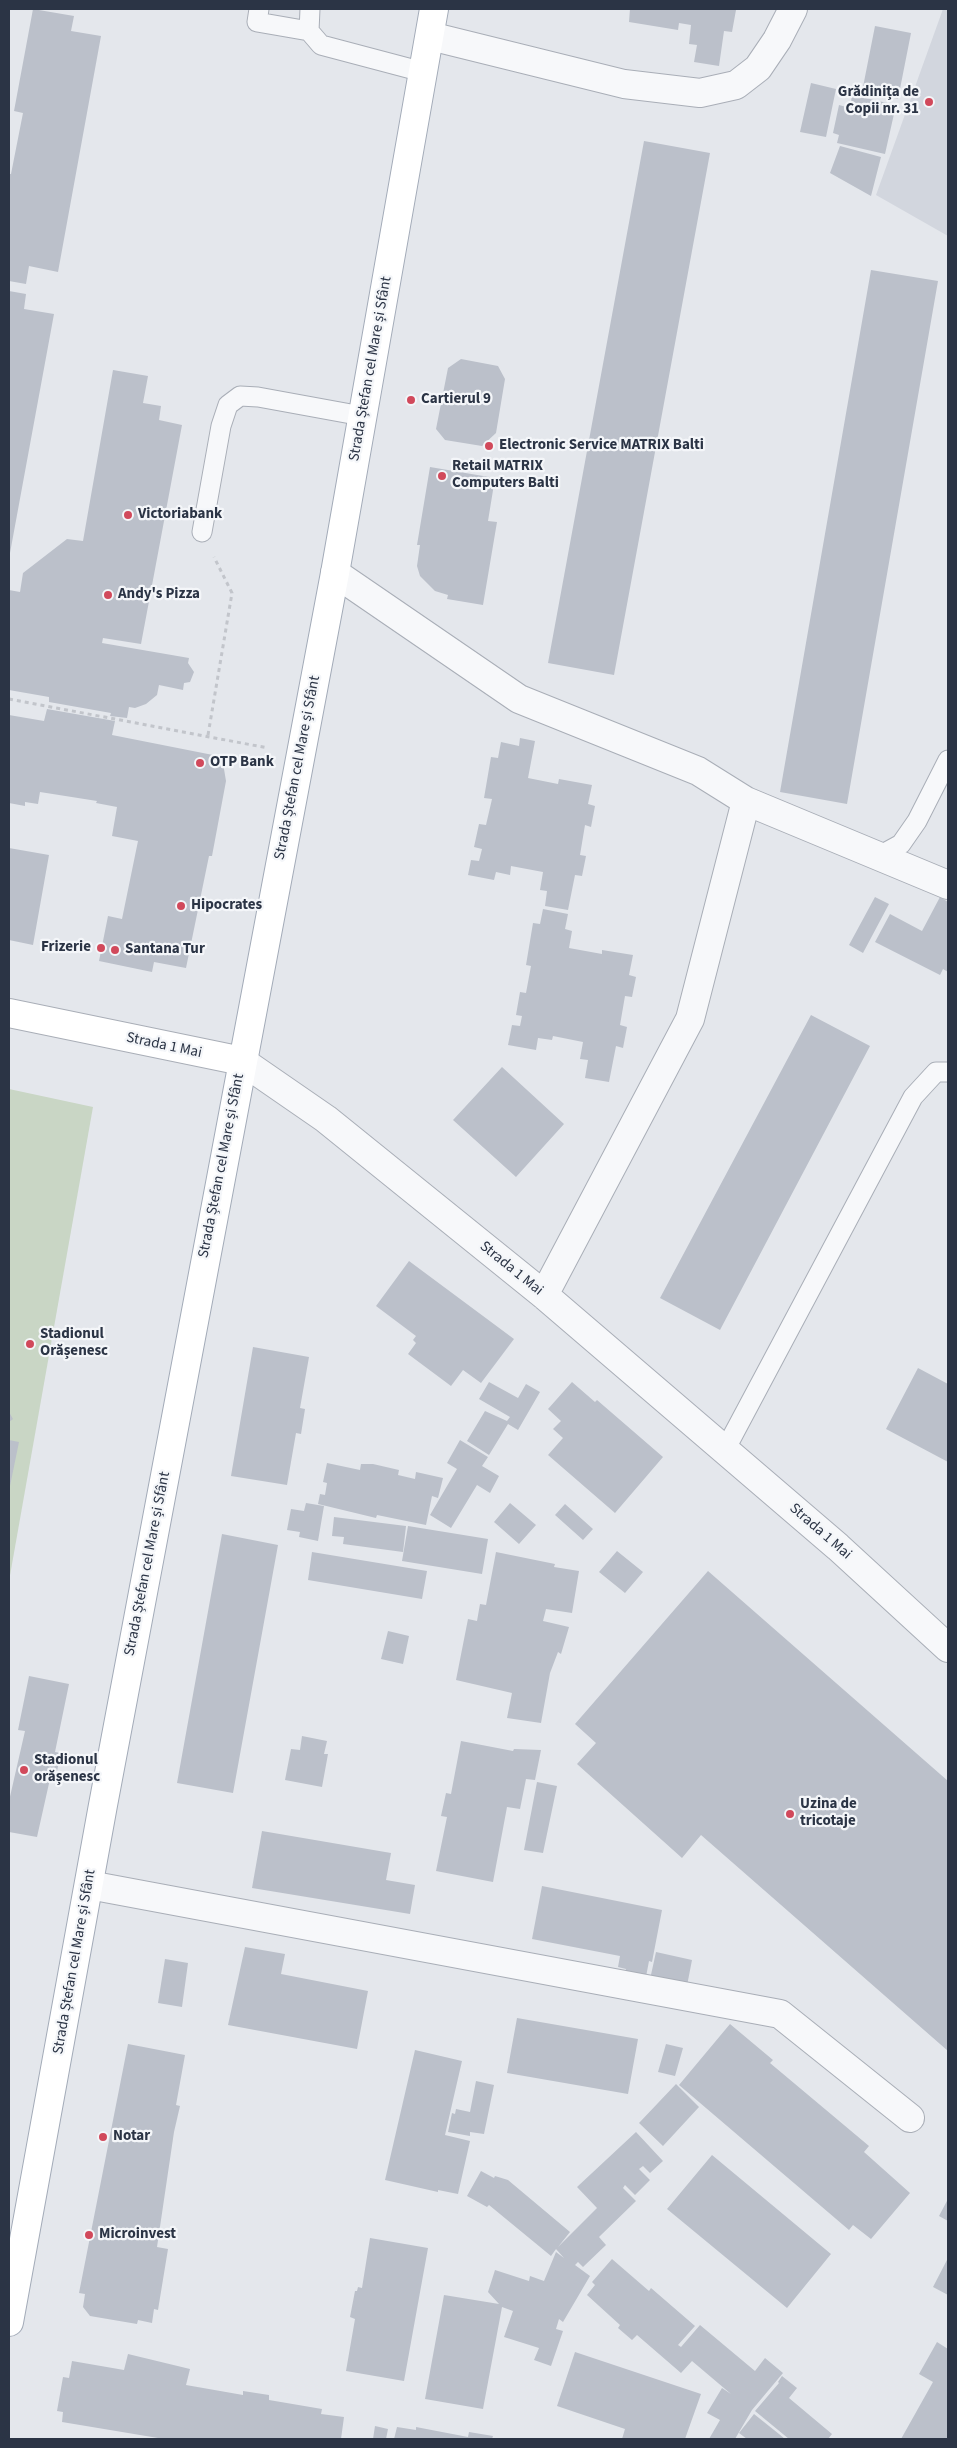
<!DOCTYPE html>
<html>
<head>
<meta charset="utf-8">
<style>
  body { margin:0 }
  #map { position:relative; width:957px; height:2448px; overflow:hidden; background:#e4e7ec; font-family:"Source Sans 3",sans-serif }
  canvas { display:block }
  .frame { position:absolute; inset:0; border:10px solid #2b3445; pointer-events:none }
</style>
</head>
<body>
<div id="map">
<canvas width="957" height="2448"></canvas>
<div class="frame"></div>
</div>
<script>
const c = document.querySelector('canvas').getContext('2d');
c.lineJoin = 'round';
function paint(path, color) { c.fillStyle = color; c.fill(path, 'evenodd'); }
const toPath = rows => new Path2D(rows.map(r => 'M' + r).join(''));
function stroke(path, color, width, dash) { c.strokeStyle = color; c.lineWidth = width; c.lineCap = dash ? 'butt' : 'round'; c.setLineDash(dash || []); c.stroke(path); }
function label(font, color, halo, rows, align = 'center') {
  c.font = font + ' "Source Sans 3",sans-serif'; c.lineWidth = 4.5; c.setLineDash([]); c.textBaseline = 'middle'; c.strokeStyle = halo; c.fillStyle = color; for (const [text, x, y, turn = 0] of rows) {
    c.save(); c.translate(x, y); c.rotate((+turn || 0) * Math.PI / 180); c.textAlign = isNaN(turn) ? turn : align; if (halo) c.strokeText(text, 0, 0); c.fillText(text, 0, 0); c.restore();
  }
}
paint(toPath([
  [943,9,948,9,948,236,876,195]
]), '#d2d6de');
paint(toPath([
  [9,1089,93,1107,9,1581]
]), '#c9d6c5');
paint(toPath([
  [33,9,74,16,71,31,101,36,58,272,29,266,26,284,9,281,9,174,11,174,23,113,14,111],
  [630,9,736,10,732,32,724,31,719,66,694,62,697,45,689,44,691,25,679,23,678,30,629,22],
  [875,26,911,33,898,99,862,92],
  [811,83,836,89,826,137,800,132],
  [852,95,896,105,885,154,837,143,839,135,833,133,839,105,850,108],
  [644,141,710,153,614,675,548,663],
  [840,146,881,157,871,196,830,173],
  [871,270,938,281,847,804,780,792],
  [9,291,26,294,24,309,54,314,10,553],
  [461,359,498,366,505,379,496,433,482,446,445,440,436,429,448,368],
  [113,370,148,376,143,403,161,406,159,420,182,425,141,644,103,638,102,643,189,658,188,663,194,672,190,682,184,683,183,690,159,685,157,695,146,704,135,708,129,707,127,718,110,716,111,713,49,702,49,697,9,690,9,590,20,592,23,573,67,539,83,541],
  [430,467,495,478,488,521,497,522,483,605,447,599,448,595,435,591,420,576,417,566,420,545,417,545],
  [47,709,115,721,112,735,213,755,223,763,226,781,212,856,209,856,186,968,154,962,152,972,99,961,108,916,122,919,138,841,112,836,117,807,96,803,97,801,40,792,38,804,25,802,25,806,9,803,9,715,44,721],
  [520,738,535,741,528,778,558,784,559,779,592,785,588,804,595,806,591,827,585,825,580,855,586,856,582,876,575,875,568,910,545,906,547,891,540,890,543,872,511,866,510,875,496,872,494,880,468,875,471,860,479,861,482,849,474,847,479,824,486,825,492,799,484,798,491,757,498,758,501,742,519,746],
  [9,848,49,855,33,945,9,940],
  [875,897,889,904,863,953,849,945],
  [940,897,948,902,948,972,943,969,940,975,875,942,890,914,922,931],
  [543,909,568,914,565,929,572,931,569,948,602,954,602,950,633,955,629,975,636,977,632,997,625,996,620,1025,627,1027,623,1048,616,1046,609,1082,585,1078,588,1060,580,1059,583,1042,553,1036,552,1040,538,1038,536,1050,508,1045,512,1025,520,1026,522,1016,516,1015,520,992,526,993,531,966,526,965,533,923,540,924],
  [811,1015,870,1046,720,1330,660,1298],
  [502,1067,564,1124,516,1177,453,1120],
  [409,1261,514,1339,481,1383,463,1370,451,1386,408,1354,416,1343,413,1340,416,1336,376,1306],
  [253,1347,309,1357,300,1408,305,1409,301,1434,296,1433,287,1485,231,1476],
  [918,1368,948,1384,948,1462,886,1429],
  [489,1382,518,1398,526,1384,540,1392,518,1430,508,1424,489,1455,467,1441,485,1411,507,1421,510,1417,479,1399],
  [572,1382,595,1402,597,1400,663,1457,615,1513,548,1455,563,1438,553,1429,561,1421,548,1409],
  [9,1412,13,1419,9,1422],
  [9,1440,19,1442,10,1486,9,1486],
  [460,1440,488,1457,482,1466,499,1476,490,1493,477,1485,451,1528,430,1515,457,1469,447,1463],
  [327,1463,360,1470,361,1464,373,1464,399,1470,398,1475,415,1479,416,1472,443,1478,438,1498,432,1496,426,1525,377,1515,376,1518,318,1504,320,1494,325,1495,327,1483,323,1482],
  [306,1503,324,1506,318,1541,299,1537,300,1532,287,1530,291,1509,304,1511],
  [510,1503,536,1525,519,1544,494,1522],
  [565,1504,593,1529,583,1540,555,1515],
  [334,1517,406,1526,403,1552,343,1544,344,1537,332,1536],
  [408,1526,488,1539,482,1574,402,1561],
  [222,1534,278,1545,233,1793,177,1783],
  [617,1551,643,1572,625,1593,599,1572],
  [312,1552,427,1571,422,1599,308,1580],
  [496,1552,555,1564,554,1567,579,1571,572,1613,546,1609,543,1621,569,1627,561,1654,558,1652,550,1673,541,1723,507,1718,512,1693,456,1680,468,1619,477,1621,480,1604,486,1605],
  [708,1571,948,1781,948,2051,701,1835,682,1858,577,1764,596,1743,575,1724],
  [388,1631,409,1636,403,1664,381,1659],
  [29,1676,69,1684,55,1752,61,1753,57,1771,52,1770,37,1837,9,1832,9,1801,25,1731,18,1730],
  [302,1736,327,1741,324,1754,328,1754,322,1787,285,1780,291,1749,300,1750],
  [461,1741,513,1751,514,1749,541,1750,535,1780,526,1779,520,1809,507,1807,493,1882,436,1871,447,1817,441,1816,446,1793,451,1794],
  [537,1782,557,1786,543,1853,524,1850],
  [262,1831,391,1853,386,1880,415,1885,410,1914,252,1888],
  [542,1886,662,1910,652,1962,649,1961,645,1982,624,1977,626,1969,618,1967,620,1956,532,1939],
  [245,1947,285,1954,281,1974,368,1991,357,2049,228,2025],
  [656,1952,692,1960,685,1996,647,1993],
  [165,1959,188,1963,182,2007,158,2003],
  [517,2018,638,2039,628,2094,507,2073],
  [730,2024,773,2060,770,2063,869,2146,864,2152,910,2193,871,2239,853,2225,849,2230,679,2085],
  [128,2044,185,2055,176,2105,180,2106,174,2132,157,2247,168,2249,158,2310,154,2309,152,2323,138,2320,137,2324,90,2316,83,2307,85,2294,79,2293],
  [666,2044,683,2048,675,2076,658,2072],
  [415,2050,462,2061,445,2135,470,2141,458,2194,438,2190,438,2192,385,2180],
  [476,2081,494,2085,484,2134,470,2132,470,2136,448,2132,452,2113,455,2114,456,2109,470,2112],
  [676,2084,699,2107,663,2146,639,2123],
  [636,2132,663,2161,650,2173,643,2166,639,2169,650,2180,635,2195,625,2185,623,2188,636,2201,599,2237,606,2245,583,2267,578,2262,575,2265,590,2276,563,2322,559,2319,556,2329,563,2331,551,2366,534,2360,539,2348,504,2337,513,2311,502,2307,483,2409,425,2399,444,2295,499,2304,488,2292,495,2270,529,2281,530,2276,544,2281,556,2252,564,2258,556,2249,551,2256,489,2205,487,2207,467,2196,481,2171,494,2178,495,2176,508,2180,570,2232,558,2247,597,2208,577,2187],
  [712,2155,831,2254,787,2308,667,2209],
  [948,2199,948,2221,939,2216],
  [370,2238,428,2248,404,2381,346,2371,355,2319,350,2317,355,2291,357,2291,358,2287,362,2288],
  [948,2258,948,2295,933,2287],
  [612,2259,649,2291,651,2288,695,2326,678,2345,681,2347,700,2325,755,2371,765,2358,783,2373,752,2410,735,2439,709,2439,720,2420,707,2413,722,2388,731,2394,692,2361,681,2373,637,2335,632,2340,618,2328,620,2325,587,2295,595,2285,592,2282],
  [937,2342,948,2349,948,2439,901,2439,933,2382,919,2374],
  [575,2352,701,2394,685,2439,622,2439,625,2429,557,2406],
  [128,2354,190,2369,186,2385,243,2395,243,2391,269,2395,269,2400,322,2409,321,2414,344,2417,341,2439,164,2439,62,2422,63,2412,57,2411,63,2377,69,2378,72,2361,124,2370],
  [782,2376,797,2388,789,2398,832,2434,828,2439,789,2439,755,2411,779,2383,778,2382],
  [754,2414,779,2434,785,2439,747,2439,739,2433],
  [375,2426,388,2429,386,2439,373,2439],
  [397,2427,416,2430,416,2427,468,2437,469,2432,493,2436,492,2439,394,2439]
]), '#bbc0ca');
const lane = toPath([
  [259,9,257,22,309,31],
  [310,9,309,31,321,45,423,72],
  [202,532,221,426,228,405,240,396,258,397,362,416],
  [879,856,901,844,917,821,948,760],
  [725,1450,913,1097,936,1072,948,1072]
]);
const street = toPath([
  [430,36,624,84,700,93,736,85,758,68,777,40,793,9],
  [335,573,519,699,698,771,746,801,948,885],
  [242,1061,326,1119,544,1295,838,1547,948,1648],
  [544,1295,690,1019,746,801],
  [89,1885,780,2014,910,2118]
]);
const secondary = toPath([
  [9,1013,242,1061]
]);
const primary = toPath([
  [9,2322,103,1805,335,573,434,9]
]);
stroke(lane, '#a9aeb7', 21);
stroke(street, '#a9aeb7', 30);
stroke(secondary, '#a9aeb7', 30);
stroke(primary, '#a3abb8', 30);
stroke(toPath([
  [9,699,268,748],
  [208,735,232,593,214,557]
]), '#c2c5cb', 3, [4, 4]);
stroke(lane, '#f7f8fa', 19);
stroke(street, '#f7f8fa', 28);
stroke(secondary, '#fff', 28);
stroke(primary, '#fff', 28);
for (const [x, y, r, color] of [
  [929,102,5,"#d1495b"],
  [411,400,5,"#d1495b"],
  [489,446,5,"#d1495b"],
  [442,476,5,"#d1495b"],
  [128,515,5,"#d1495b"],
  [108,595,5,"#d1495b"],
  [200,763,5,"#d1495b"],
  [181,906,5,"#d1495b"],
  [101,948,5,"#d1495b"],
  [115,950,5,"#d1495b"],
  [30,1344,5,"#d1495b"],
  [24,1770,5,"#d1495b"],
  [790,1814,5,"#d1495b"],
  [103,2137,5,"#d1495b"],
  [89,2235,5,"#d1495b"]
]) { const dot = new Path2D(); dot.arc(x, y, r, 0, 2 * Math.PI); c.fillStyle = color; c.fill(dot); stroke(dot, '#f4f6f9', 2); }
label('bold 15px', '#2b3445', '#f4f6f9', [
  ["Grădinița de",919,93,"right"],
  ["Copii nr. 31",919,110,"right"],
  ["Cartierul 9",421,400],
  ["Electronic Service MATRIX Balti",499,446],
  ["Retail MATRIX",452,467],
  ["Computers Balti",452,484],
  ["Victoriabank",138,515],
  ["Andy's Pizza",118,595],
  ["OTP Bank",210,763],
  ["Hipocrates",191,906],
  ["Frizerie",91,948,"right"],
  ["Santana Tur",125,950],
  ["Stadionul",40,1335],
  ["Orășenesc",40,1352],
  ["Stadionul",34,1761],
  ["orășenesc",34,1778],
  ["Uzina de",800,1805],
  ["tricotaje",800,1822],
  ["Notar",113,2137],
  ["Microinvest",99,2235]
], 'left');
label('15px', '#2b3445', '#f4f6f9', [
  ["Strada Ștefan cel Mare și Sfânt",371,369,-80],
  ["Strada Ștefan cel Mare și Sfânt",298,768,-79],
  ["Strada 1 Mai",164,1046,12],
  ["Strada Ștefan cel Mare și Sfânt",222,1166,-79],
  ["Strada 1 Mai",511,1269,39],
  ["Strada 1 Mai",820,1532,41],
  ["Strada Ștefan cel Mare și Sfânt",148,1564,-79],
  ["Strada Ștefan cel Mare și Sfânt",75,1962,-80]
]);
</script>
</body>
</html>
